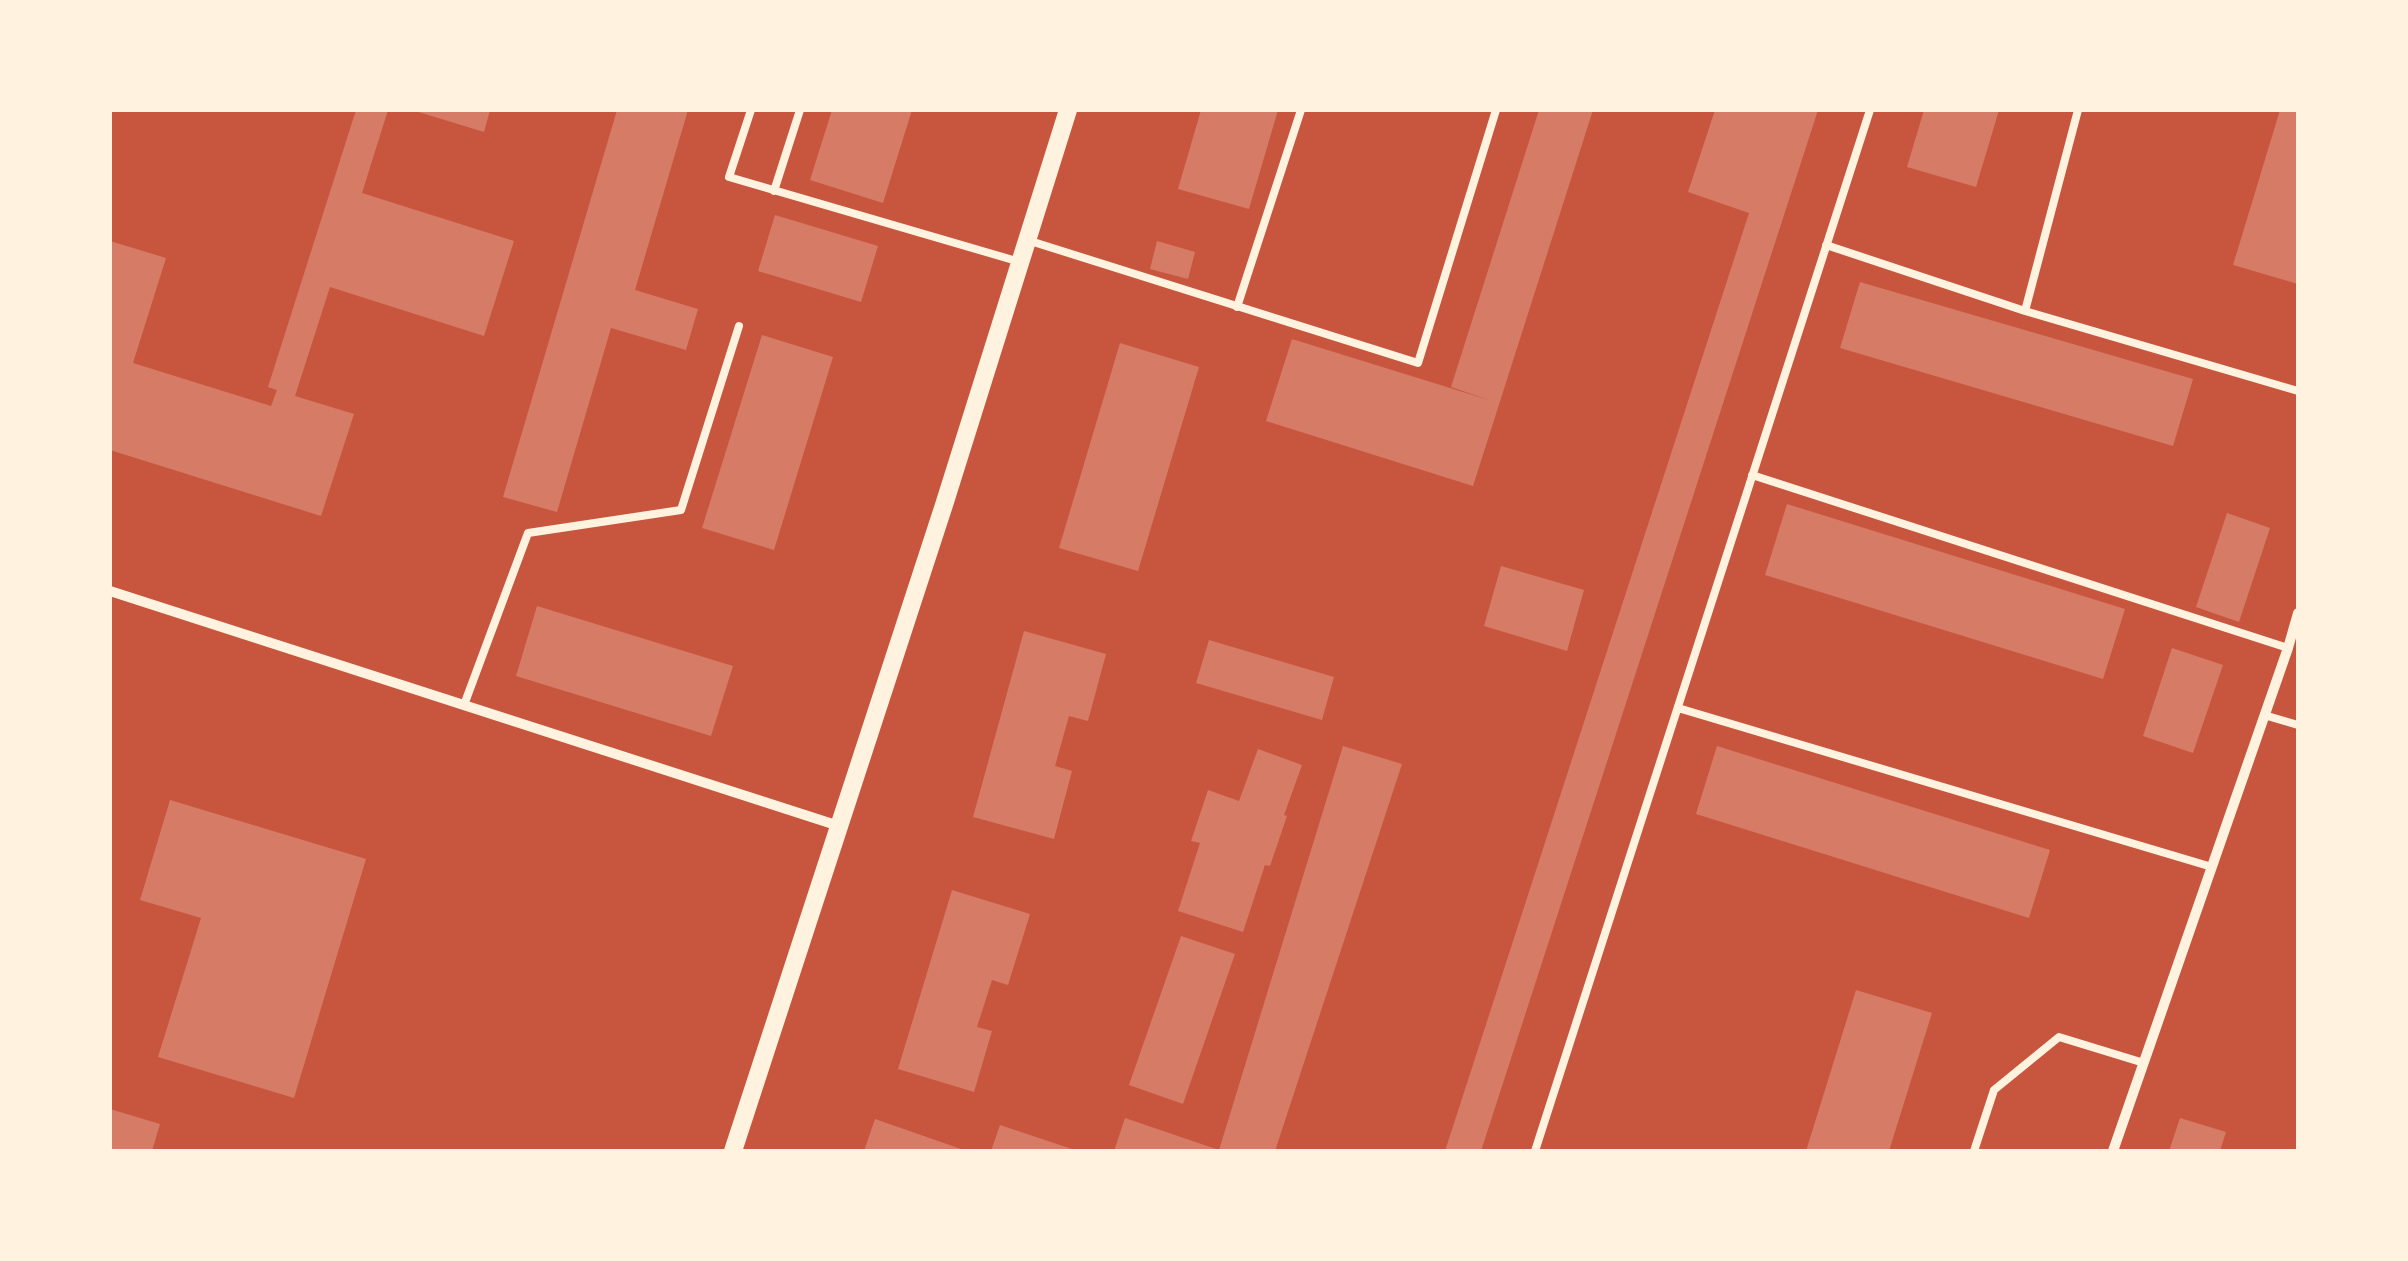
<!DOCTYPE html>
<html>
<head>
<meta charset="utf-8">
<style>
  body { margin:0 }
  #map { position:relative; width:2408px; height:1261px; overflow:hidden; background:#c8553d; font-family:"Roboto Serif",serif }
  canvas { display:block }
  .frame { position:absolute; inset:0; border:112px solid #fff3e0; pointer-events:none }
</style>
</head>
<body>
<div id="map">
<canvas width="2408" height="1261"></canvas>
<div class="frame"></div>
</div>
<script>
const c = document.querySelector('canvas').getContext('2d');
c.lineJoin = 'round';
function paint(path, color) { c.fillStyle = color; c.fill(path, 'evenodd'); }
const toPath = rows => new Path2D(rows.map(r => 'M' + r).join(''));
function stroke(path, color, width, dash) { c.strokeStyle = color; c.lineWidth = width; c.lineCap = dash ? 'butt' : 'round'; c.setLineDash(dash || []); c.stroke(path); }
paint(toPath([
  [356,110,388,110,362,193,514,241,484,336,330,287,295,396,354,414,321,516,110,450,110,241,166,258,133,363,271,406,277,390,268,387],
  [412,110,490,110,484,132],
  [617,110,688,110,635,290,698,309,686,350,611,328,557,512,503,497],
  [832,110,912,110,883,203,810,180],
  [1201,110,1278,110,1249,209,1178,189],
  [1539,110,1593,110,1473,486,1266,421,1292,339,1492,401,1451,387],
  [1715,110,1818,110,1481,1151,1445,1151,1749,213,1688,192],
  [1924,110,1999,110,1976,187,1907,167],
  [2280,110,2298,110,2298,284,2233,265],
  [775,215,878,246,861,302,758,271],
  [1157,241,1195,252,1188,279,1150,269],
  [1860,282,2193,379,2173,446,1840,348],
  [762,335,833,357,774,550,702,528],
  [1120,343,1199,367,1138,571,1059,548],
  [1787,504,2125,609,2103,679,1765,575],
  [2227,513,2270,528,2239,622,2196,607],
  [1501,566,1584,590,1567,651,1484,626],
  [537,606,733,666,711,736,516,676],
  [1024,631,1106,654,1088,721,1069,716,1055,766,1072,771,1054,839,973,817],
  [1209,640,1334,677,1322,720,1196,683],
  [2172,648,2223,665,2193,753,2143,736],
  [1343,746,1402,764,1275,1151,1114,1151,1125,1118,1219,1150],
  [1717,746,2050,850,2029,918,1696,814],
  [1258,749,1302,765,1284,815,1287,816,1270,866,1265,865,1243,932,1178,911,1200,843,1191,841,1208,790,1239,801],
  [170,800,366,859,294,1098,158,1057,201,918,140,900],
  [952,890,1030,914,1008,985,992,980,977,1027,992,1031,974,1092,898,1069],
  [1181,936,1235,954,1183,1104,1129,1085],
  [1856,990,1932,1013,1889,1151,1806,1151],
  [110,1109,160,1124,152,1151,110,1151],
  [2180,1118,2226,1132,2220,1151,2169,1151],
  [875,1119,964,1150,964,1151,864,1151],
  [1000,1125,1075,1150,1075,1151,991,1151]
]), '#d67c66');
stroke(toPath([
  [751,110,729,177,1020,262],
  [774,191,800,110],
  [1027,240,1418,363,1496,110],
  [1826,245,2025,311,2298,391],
  [1237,307,1301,110],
  [2025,311,2078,110],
  [1752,475,2288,648],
  [464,705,528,533,681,510,739,326],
  [1678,708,2212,867],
  [2264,715,2298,725],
  [1535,1151,1870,110],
  [1974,1151,1994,1090,2059,1037,2144,1063]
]), '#fff3e0', 8);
stroke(toPath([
  [110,591,839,826],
  [2113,1151,2288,648,2298,613]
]), '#fff3e0', 10);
stroke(toPath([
  [733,1151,944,505,1068,110]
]), '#fff3e0', 18);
</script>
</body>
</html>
